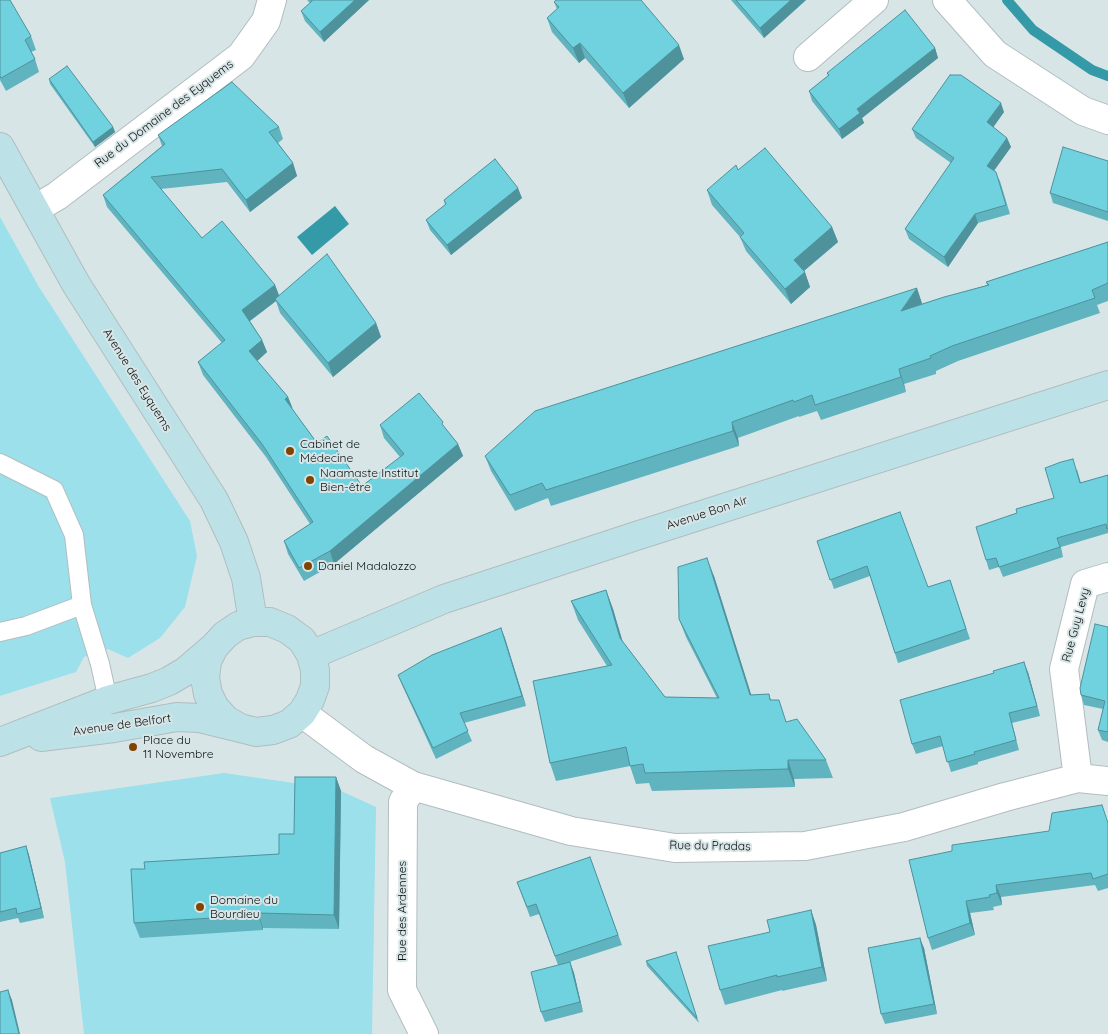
<!DOCTYPE html>
<html>
<head>
<meta charset="utf-8">
<style>
  body { margin:0 }
  canvas { display:block; background:#d8e5e7 }
</style>
</head>
<body>
<canvas width="1108" height="1034"></canvas>
<script>
const c = document.querySelector('canvas').getContext('2d');
c.lineJoin = 'round';
function paint(path, color) { c.fillStyle = color; c.fill(path, 'evenodd'); }
const toPath = rows => new Path2D(rows.map(r => 'M' + r).join(''));
function stroke(path, color, width, dash) { c.strokeStyle = color; c.lineWidth = width; c.lineCap = dash ? 'butt' : 'round'; c.setLineDash(dash || []); c.stroke(path); }
function label(font, color, halo, rows, align = 'center') {
  c.font = font + ' Quicksand,sans-serif'; c.lineWidth = 4; c.setLineDash([]); c.textBaseline = 'middle'; c.strokeStyle = halo; c.fillStyle = color; for (const [text, x, y, turn = 0] of rows) {
    c.save(); c.translate(x, y); c.rotate((+turn || 0) * Math.PI / 180); c.textAlign = isNaN(turn) ? turn : align; if (halo) c.strokeText(text, 0, 0); c.fillText(text, 0, 0); c.restore();
  }
}
paint(toPath([
  [0,217,39,287,190,521,197,556,185,607,160,638,128,658,108,649,84,657,76,672,0,696],
  [224,773,294,783,341,791,376,807,372,1034,84,1034,65,862,50,798]
]), '#9ce0eb');
paint(toPath([
  [335,206,349,224,312,255,297,237]
]), '#349aa8');
stroke(toPath([
  [1007,0,1033,30,1092,70,1108,76]
]), '#349aa8', 10);
const lane = toPath([
  [0,463,54,490,74,535,82,605,100,664,108,700],
  [0,632,26,626,82,605]
]);
const street = toPath([
  [947,0,995,54,1083,111,1108,120],
  [808,57,874,0],
  [35,209,57,196,241,56,266,21,272,0],
  [302,713,364,759,413,786,571,831,675,848,805,846,904,827,1005,797,1078,778,1108,781],
  [1078,778,1064,669,1085,584,1108,577],
  [413,786,403,802,402,990,424,1034]
]);
const secondary = toPath([
  [0,147,76,284,214,500,234,542,246,578,253,622],
  [311,655,444,599,633,537,1108,385],
  [41,737,114,728,177,717,199,718,236,727],
  [0,742,108,700,152,688,169,681,186,671,214,647,225,635,238,626,253,622,270,622,287,629,302,640,311,655,315,670,315,686,310,700,302,713,289,724,273,730,256,732,240,728,226,720,215,708,208,694,205,678,207,661,214,647]
]);
stroke(lane, '#b1bdbf', 20);
stroke(street, '#b1bdbf', 30);
stroke(secondary, '#b1bdbf', 30);
stroke(lane, '#fff', 18);
stroke(street, '#fff', 28);
stroke(secondary, '#bce2e7', 28);
paint(toPath([
  [0,0,31,36,36,50,31,52,35,59,39,72,6,91,0,80],
  [307,0,369,0,324,42,305,21,301,11,310,3],
  [731,0,806,0,764,38],
  [554,2,684,59,629,108,585,58,579,63,552,32,547,18,557,9],
  [935,48,938,58,862,118,864,123,842,139,812,101,809,91,828,76,827,73],
  [49,79,113,127,115,132,95,147,50,84],
  [1004,112,993,127,1007,138,1011,147,994,170,1000,181,1010,214,978,223,948,267,909,239,905,229,951,163,916,138,912,129],
  [279,127,283,139,278,143,293,163,297,176,250,212,227,182,161,189,202,238,275,285,279,295,376,323,381,337,333,377,280,313,276,301,250,321,262,340,267,352,257,361,288,397,292,409,317,443,362,486,400,457,384,438,380,425,446,429,458,444,463,456,334,564,304,581,288,554,284,541,310,524,266,457,203,375,198,362,222,343,107,207,103,195,162,146,158,135],
  [1108,161,1108,221,1053,203,1050,193],
  [738,170,832,227,838,242,804,271,810,287,791,304,746,251,740,237,712,205,707,190],
  [522,198,451,255,430,230,426,220,445,205,444,200],
  [1108,242,1108,301,1097,305,1100,313,958,361,936,371,936,374,904,384,906,392,821,420,817,411,799,417,799,416,738,438,739,446,551,506,548,498,515,511,491,471,485,456,922,303,922,304,987,285,986,282],
  [1077,469,1081,483,1108,475,1108,533,1061,547,1063,557,1003,577,999,567,989,570,986,560,1017,513,1054,498],
  [817,541,928,587,950,580,970,639,898,663,870,576,834,589],
  [714,576,751,695,769,694,771,700,787,722,826,760,833,778,794,779,795,787,652,791,649,783,636,784,630,766,556,781,550,763,607,666,578,620,571,601,606,590,613,609,622,641,665,697,717,698,686,637,679,619],
  [1108,627,1108,742,1102,740,1098,730,1103,709,1084,705,1081,695],
  [501,628,526,706,464,723,472,741,436,759,402,685,398,675],
  [1028,672,1040,716,1012,723,1019,750,978,762,978,764,951,772,943,746,916,754,912,744],
  [336,777,341,791,339,929,263,928,263,930,140,938,134,923,145,869,279,854],
  [1108,823,1108,888,1098,891,1095,885,1001,897,1002,905,993,907,994,910,970,913,975,935,932,950,928,938,909,860],
  [26,846,29,855,44,918,20,923,18,918,0,922,0,853],
  [590,857,622,945,566,963,570,962,574,973,583,1012,545,1022,541,1012,558,965,539,914,530,917,517,882],
  [811,910,816,925,827,981,782,991,782,990,725,1005,720,990,770,932],
  [924,948,937,1014,885,1024,881,1014],
  [676,952,699,1023,647,966,646,961]
]), '#60b4c0');
paint(toPath([
  [355,0,369,0,324,42,320,32],
  [791,0,806,0,764,38,760,28],
  [580,43,585,58,579,63,573,48],
  [679,45,684,59,629,108,623,93],
  [935,48,938,58,862,118,864,123,842,139,839,129,857,109],
  [1001,103,1004,112,990,132,987,122],
  [113,127,115,132,95,147,93,142],
  [1007,138,1011,147,991,175,987,166],
  [293,163,297,176,250,212,246,200],
  [518,188,522,198,451,255,447,245],
  [975,214,978,223,948,267,944,257],
  [832,227,838,242,799,275,794,260],
  [805,272,810,287,791,304,785,289],
  [275,285,280,298,275,299,276,301,247,323,242,310],
  [917,288,922,303,906,327,901,311],
  [376,323,381,337,333,377,328,363],
  [262,340,267,352,254,364,249,351],
  [899,369,904,384,906,392,901,377],
  [288,397,293,409,285,399],
  [732,422,738,438,739,446,733,431],
  [458,444,463,456,334,564,330,551],
  [707,558,714,576,757,713,750,695],
  [606,590,613,609,627,656,620,638],
  [501,628,505,638,526,706,522,696],
  [1024,662,1028,672,1040,716,1037,706],
  [788,760,794,779,795,787,788,769],
  [336,777,341,791,339,929,334,915],
  [26,846,29,855,44,918,41,908],
  [996,885,1001,897,1002,905,997,893],
  [966,901,970,913,975,935,970,923],
  [811,910,816,925,827,981,822,967],
  [258,913,263,928,263,930,258,915],
  [920,938,924,948,937,1014,934,1004],
  [570,962,574,973,583,1012,580,1002],
  [8,990,12,1000,20,1034,19,1034]
]), '#4e929c');
const building = toPath([
  [0,0,10,0,31,36,25,40,35,59,1,78,0,76,0,0],
  [312,0,355,0,320,32,301,11,312,1,312,0],
  [556,0,641,0,679,45,623,93,580,43,573,48,547,18,559,7,554,2,556,0],
  [736,0,791,0,760,28,736,0],
  [905,10,935,48,857,109,860,113,839,129,809,91,829,75,827,73,905,10],
  [67,66,113,127,93,142,49,79,67,66],
  [950,75,961,75,1001,103,987,122,1007,138,987,166,996,172,1006,205,975,214,944,257,905,229,954,158,912,129,950,75],
  [232,82,279,127,269,132,293,163,246,200,222,169,151,177,202,238,222,221,275,285,242,310,262,340,249,351,288,397,285,399,317,443,327,436,362,486,404,454,380,425,419,393,443,422,442,424,458,444,330,551,299,568,284,541,313,522,262,444,198,362,225,340,103,195,165,144,158,135,232,82],
  [1063,147,1108,161,1108,212,1050,193,1063,147],
  [765,148,832,227,794,260,805,272,785,289,740,237,744,233,707,190,736,165,738,170,765,148],
  [495,159,518,188,447,245,426,220,446,204,444,200,495,159],
  [1108,242,1108,283,1092,290,1095,298,952,346,930,356,931,358,899,369,901,377,815,405,812,395,794,402,793,400,732,422,733,431,546,490,542,483,510,495,485,456,535,411,917,288,901,311,944,297,989,285,986,282,1108,242],
  [327,254,376,323,328,363,275,299,327,254],
  [1073,459,1080,483,1108,475,1108,528,1107,529,1106,524,1057,538,1060,547,999,567,996,558,986,560,976,527,1017,513,1016,509,1054,498,1045,468,1061,462,1073,459],
  [900,512,928,587,950,580,966,629,895,653,867,566,830,580,817,541,900,512],
  [707,558,750,695,769,694,770,700,779,700,786,722,797,719,826,760,788,760,788,769,645,773,643,764,630,766,626,747,550,763,533,681,612,665,571,601,606,590,620,638,665,697,719,698,679,619,678,567,707,558],
  [1095,624,1108,627,1108,732,1098,730,1105,701,1081,695,1080,688,1095,624],
  [501,628,522,696,460,713,468,731,433,748,398,675,432,655,501,628],
  [1024,662,1037,706,1009,713,1016,740,974,752,975,754,947,762,940,736,912,744,900,700,994,673,993,671,1024,662],
  [295,777,336,777,334,915,258,913,258,915,134,923,131,869,145,869,144,862,279,854,279,834,294,834,295,777],
  [1102,805,1108,823,1108,874,1093,879,1091,873,996,885,997,893,989,895,990,897,966,901,970,923,928,938,909,860,952,851,952,845,1049,831,1052,813,1102,805],
  [26,846,41,908,17,914,16,908,0,912,0,853,26,846],
  [590,857,618,935,555,956,536,904,527,907,517,882,590,857],
  [811,910,822,967,777,977,777,975,720,990,708,946,770,932,767,920,811,910],
  [920,938,934,1004,881,1014,868,948,920,938],
  [676,952,697,1018,646,961,676,952],
  [570,962,580,1002,541,1012,531,972,570,962],
  [8,990,19,1034,0,1034,0,992,8,990]
]);
paint(building, '#70d1df');
stroke(building, '#4e929c', 1);
for (const [x, y, r, color] of [
  [290,451,5,"#814400"],
  [310,480,5,"#814400"],
  [308,566,5,"#814400"],
  [133,747,5,"#814400"],
  [200,907,5,"#814400"]
]) { const dot = new Path2D(); dot.arc(x, y, r, 0, 2 * Math.PI); c.fillStyle = color; c.fill(dot); stroke(dot, '#d8e5e7', 2); }
label('12px', '#0c1011', '#d8e5e7', [
  ["Rue du Domaine des Eyquems",164,114,-37],
  ["Avenue des Eyquems",137,380,58],
  ["Avenue Bon Air",707,513,-18],
  ["Rue Guy Levy",1076,625,-75],
  ["Avenue de Belfort",122,725,-8],
  ["Rue du Pradas",710,846,1],
  ["Rue des Ardennes",402,911,-90]
]);
label('12px', '#0c1011', '#d8e5e7', [
  ["Cabinet de",300,444],
  ["Médecine",300,458],
  ["Naamaste Institut",320,473],
  ["Bien-être",320,487],
  ["Daniel Madalozzo",318,566],
  ["Place du",143,740],
  ["11 Novembre",143,754],
  ["Domaine du",210,900],
  ["Bourdieu",210,914]
], 'left');
</script>
</body>
</html>
